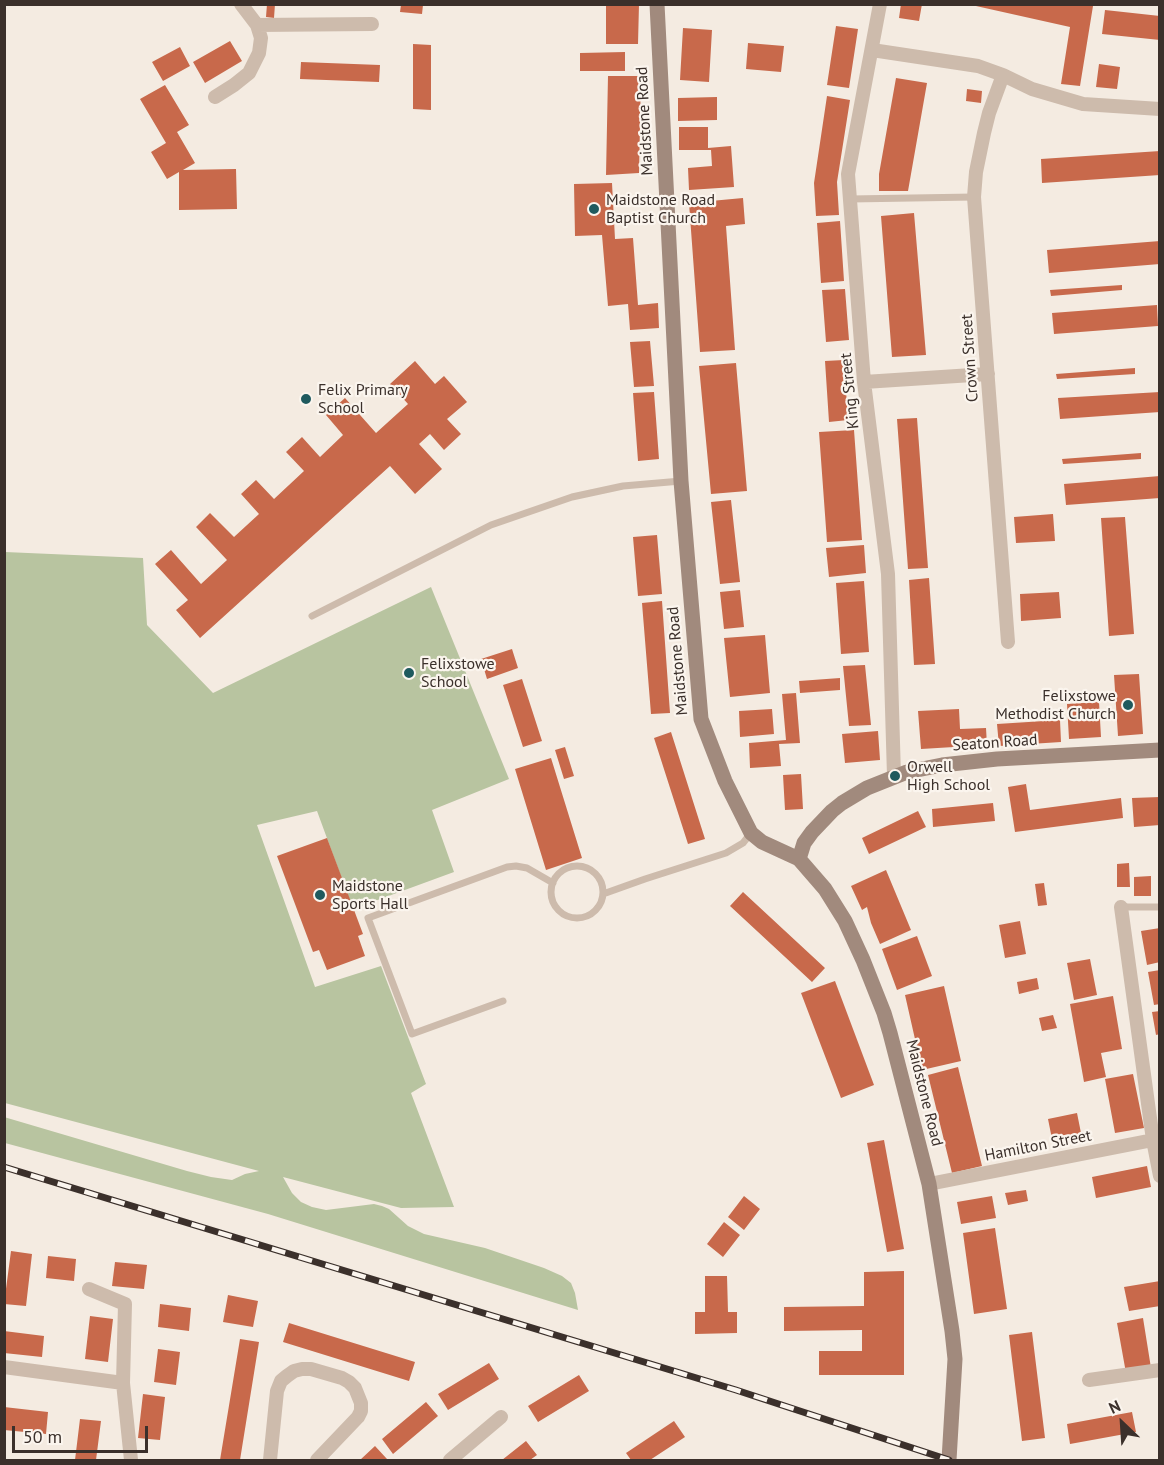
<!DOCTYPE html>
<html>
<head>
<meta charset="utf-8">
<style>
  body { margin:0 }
  #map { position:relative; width:1164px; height:1465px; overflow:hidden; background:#f4ebe1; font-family:"PT Sans",sans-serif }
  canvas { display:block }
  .frame { position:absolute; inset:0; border:6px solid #3b302b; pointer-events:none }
  .north { position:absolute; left:1092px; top:1393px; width:60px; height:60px; -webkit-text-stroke:4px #fbf5ee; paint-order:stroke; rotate:335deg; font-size:16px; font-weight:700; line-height:24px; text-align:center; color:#3b302b }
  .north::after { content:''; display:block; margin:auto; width:21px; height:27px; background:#3b302b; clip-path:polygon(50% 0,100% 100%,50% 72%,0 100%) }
  .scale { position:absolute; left:12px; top:1426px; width:136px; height:27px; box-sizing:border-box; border:3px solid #3b302b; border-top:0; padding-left:8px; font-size:18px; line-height:21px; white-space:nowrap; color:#3b302b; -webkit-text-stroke:4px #fbf5ee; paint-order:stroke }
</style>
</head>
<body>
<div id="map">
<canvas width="1164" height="1465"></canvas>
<div class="frame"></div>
<div class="north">N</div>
<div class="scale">50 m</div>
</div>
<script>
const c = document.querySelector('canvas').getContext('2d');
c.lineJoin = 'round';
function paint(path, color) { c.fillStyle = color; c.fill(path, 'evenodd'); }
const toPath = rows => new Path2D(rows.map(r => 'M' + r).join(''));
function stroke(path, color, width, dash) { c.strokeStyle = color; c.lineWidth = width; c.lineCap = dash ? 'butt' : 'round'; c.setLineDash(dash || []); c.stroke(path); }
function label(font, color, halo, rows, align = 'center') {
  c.font = font + ' "PT Sans",sans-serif'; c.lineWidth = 4.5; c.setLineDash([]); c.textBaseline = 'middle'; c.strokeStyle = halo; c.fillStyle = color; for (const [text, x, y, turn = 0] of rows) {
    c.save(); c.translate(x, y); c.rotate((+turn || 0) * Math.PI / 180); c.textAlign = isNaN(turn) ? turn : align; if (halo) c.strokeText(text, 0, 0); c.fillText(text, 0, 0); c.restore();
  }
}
paint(toPath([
  [5,552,143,558,147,625,213,693,431,587,509,779,432,810,454,872,353,909,317,811,257,825,315,987,381,966,426,1084,411,1093,454,1207,401,1208,283,1177,292,1193,301,1202,312,1207,326,1210,374,1204,382,1206,389,1209,408,1226,424,1234,485,1248,544,1268,562,1276,571,1283,575,1293,578,1310,268,1214,5,1143,4,1117,187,1171,211,1177,232,1180,245,1174,259,1171,5,1103]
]), '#b8c4a0');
paint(toPath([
  [267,4,275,4,274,18,266,17],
  [606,4,639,4,638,44,606,44],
  [901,4,922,4,919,21,899,18],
  [967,4,1085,4,1093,6,1080,86,1061,84,1070,27],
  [401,5,423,5,422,14,400,12],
  [1105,10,1160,16,1160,40,1102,34],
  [836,26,858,29,849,88,827,85],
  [683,28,712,30,709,82,680,80],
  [230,41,242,61,205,83,193,62],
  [748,43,784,46,781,72,746,69],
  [413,44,431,45,431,110,413,109],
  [180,47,190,66,163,81,152,62],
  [625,52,625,71,580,71,580,53],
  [301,62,380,65,379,82,300,79],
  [1099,64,1120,67,1117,89,1096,87],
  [608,76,641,76,639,173,606,175],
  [896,78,927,83,908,191,879,191,879,174],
  [165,85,189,125,177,132,195,163,183,170,236,169,237,209,179,210,179,172,167,179,151,152,166,143,140,99],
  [967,89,982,91,981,103,966,101],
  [827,96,850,100,837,182,839,215,816,216,814,183],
  [717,97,717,120,678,121,678,98],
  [679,127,708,127,708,148,731,146,734,187,689,190,688,168,712,166,711,150,679,150],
  [1160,151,1160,175,1042,183,1041,159],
  [612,183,615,239,633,238,638,305,658,303,659,328,630,330,628,304,608,306,602,235,575,236,574,184],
  [743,198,745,224,726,226,735,350,700,352,689,203],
  [914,213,926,355,892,357,881,216],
  [840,221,844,281,821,283,817,223],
  [1160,241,1160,264,1049,273,1047,250],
  [1122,285,1122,290,1051,296,1050,290],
  [845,289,849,340,826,342,822,290],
  [1157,305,1158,326,1054,334,1052,313],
  [650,341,654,386,634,387,630,342],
  [844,360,848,420,829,422,825,361],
  [415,361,435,384,444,376,467,402,447,419,461,434,444,450,430,434,419,444,442,469,415,494,390,466,200,638,176,610,188,600,155,564,171,550,201,584,227,560,196,527,210,513,234,537,259,514,241,494,256,480,274,499,304,471,286,452,302,437,320,457,343,435,326,415,345,398,376,433,408,404,390,384],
  [736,363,747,491,711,494,699,366],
  [1135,368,1135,374,1057,379,1056,374],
  [654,392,659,459,638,461,633,393],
  [1160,392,1160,412,1060,419,1058,398],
  [917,418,928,568,908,569,897,419],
  [854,430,862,540,827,542,819,432],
  [1141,453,1141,459,1063,464,1062,459],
  [1160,476,1160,498,1066,505,1064,484],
  [731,500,740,582,720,584,711,502],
  [1053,514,1055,541,1016,543,1014,517],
  [1125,517,1134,634,1109,636,1101,518],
  [657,535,662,594,638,596,633,537],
  [864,545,866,573,829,577,826,548],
  [929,578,935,664,914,665,909,580],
  [864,581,869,652,841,654,836,583],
  [740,590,744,627,724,629,720,592],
  [1059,592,1061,618,1021,621,1020,594],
  [662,601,670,713,651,714,642,603],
  [765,635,770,693,730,697,724,638],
  [512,649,518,668,487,679,481,659],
  [865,665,871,725,849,726,843,666],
  [1139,674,1143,734,1118,736,1114,675],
  [840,678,840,690,800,693,799,681],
  [522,679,542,741,523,747,503,685],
  [796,693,800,743,779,744,781,766,750,768,749,743,786,740,782,694],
  [1099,702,1101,737,1069,739,1067,704],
  [772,709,774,734,740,737,739,711],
  [959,709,960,729,986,728,987,745,921,749,918,711],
  [1060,720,1061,742,999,746,997,724],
  [878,731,880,760,845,763,842,734],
  [671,732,705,839,688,844,654,738],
  [565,747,574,776,564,779,555,750],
  [551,758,582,858,546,870,515,769],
  [801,774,803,809,785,810,783,775],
  [1026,784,1030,810,1121,798,1123,818,1015,832,1008,787],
  [1160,797,1160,825,1134,827,1132,798],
  [993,803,995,821,933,827,932,809],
  [918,811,926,827,869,854,862,838],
  [327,838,363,934,358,936,365,956,327,970,319,950,313,952,277,856],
  [1129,863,1130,887,1117,887,1117,864],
  [886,870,911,930,880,944,871,923,867,907,862,910,851,886],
  [1151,876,1151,896,1134,896,1134,877],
  [1044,883,1047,905,1038,906,1035,884],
  [743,892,825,968,812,982,730,906],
  [1020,921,1026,954,1005,958,999,925],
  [1160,928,1160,962,1147,965,1141,931],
  [917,936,932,976,897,990,882,949],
  [1090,959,1097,995,1074,1000,1067,963],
  [1160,970,1160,1004,1154,1005,1148,972],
  [1037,978,1039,989,1019,994,1017,982],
  [835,981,874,1085,841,1098,801,993],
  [944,986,961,1061,922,1070,905,995],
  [1113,996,1122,1049,1101,1053,1106,1077,1084,1082,1070,1004],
  [1160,1011,1160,1034,1156,1035,1152,1012],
  [1053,1015,1057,1028,1042,1031,1039,1018],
  [958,1067,982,1166,952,1173,928,1075],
  [1133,1074,1144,1128,1115,1133,1105,1079],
  [1077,1113,1082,1138,1053,1144,1048,1119],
  [884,1140,904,1249,887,1252,867,1143],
  [1147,1166,1151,1187,1096,1198,1092,1177],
  [1026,1190,1028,1201,1008,1205,1005,1193],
  [744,1196,760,1209,744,1230,728,1217],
  [992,1196,996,1218,961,1224,957,1202],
  [724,1222,740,1235,723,1257,707,1244],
  [995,1228,1007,1309,974,1314,963,1233],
  [11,1251,32,1254,26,1306,4,1304],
  [48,1256,76,1259,74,1281,46,1278],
  [115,1262,147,1265,144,1289,112,1286],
  [904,1271,904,1375,819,1375,819,1351,862,1351,862,1330,784,1331,784,1307,864,1306,864,1272],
  [705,1276,727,1276,728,1312,737,1312,737,1333,695,1334,695,1312,705,1312],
  [1160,1281,1160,1306,1129,1311,1124,1287],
  [228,1295,258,1301,253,1327,223,1322],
  [160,1304,191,1308,189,1331,158,1327],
  [90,1316,113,1319,108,1362,85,1359],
  [1143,1318,1151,1368,1126,1373,1117,1323],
  [289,1323,415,1362,409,1381,283,1342],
  [4,1331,44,1336,42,1357,4,1353],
  [1032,1332,1045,1438,1022,1441,1009,1335],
  [240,1339,259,1342,240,1460,220,1460],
  [158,1349,180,1352,176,1385,154,1382],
  [489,1363,499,1379,448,1410,438,1394],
  [579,1375,589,1391,538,1422,528,1406],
  [143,1394,165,1397,160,1440,138,1438],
  [426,1402,438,1416,393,1454,382,1439],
  [4,1407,48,1412,46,1434,4,1430],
  [1132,1412,1136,1432,1070,1444,1067,1424],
  [80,1419,101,1421,96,1460,75,1460],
  [674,1421,685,1437,650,1460,631,1460,626,1453],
  [526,1441,537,1455,530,1460,502,1460],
  [375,1446,387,1459,385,1460,360,1460]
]), '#c8694b');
stroke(toPath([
  [850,199,974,197],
  [312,616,491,525,572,497,623,486,681,481],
  '551 892a26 26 0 1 1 52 0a26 26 0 1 1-52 0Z',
  [603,894,645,879,726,853,743,843,751,833],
  [1121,907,1160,907],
  [503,1001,412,1034,368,918,507,867,516,866,527,868,553,883]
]), '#cdbbac', 7);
stroke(toPath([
  [880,4,848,174,864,382,888,574,894,776],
  [257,25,372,24],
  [872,50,978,66,1003,75,1032,89,1083,104,1160,109],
  [1003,75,989,113,984,133,976,172,974,197,1008,642],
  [215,97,234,85,249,73,259,53,261,38,257,25,241,4],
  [864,382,988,374],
  [1121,907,1153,1140,1160,1176],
  [929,1184,1153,1140],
  [89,1289,125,1304,123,1383,131,1460],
  [4,1367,123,1383],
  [1089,1380,1160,1370],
  [270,1460,277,1391,281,1381,287,1376,294,1371,302,1369,311,1369,342,1378,349,1382,355,1388,361,1403,361,1411,358,1417,317,1460],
  [450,1460,501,1417]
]), '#cdbbac', 14);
stroke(toPath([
  [657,4,681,481,701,719,725,781,751,833,762,842,799,859,825,889,845,921,863,960,884,1013,890,1033,929,1184,952,1331,955,1359,949,1460],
  [799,859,804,843,812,832,832,811,842,803,867,788,907,772,942,765,997,759,1160,750]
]), '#a18a7d', 15);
const rail = toPath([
  [4,1167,736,1390,949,1460]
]);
stroke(rail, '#3b302b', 7);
stroke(rail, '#fbf5ee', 4.5, [14]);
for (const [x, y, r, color] of [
  [594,209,6,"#1f5a5e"],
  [306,399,6,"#1f5a5e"],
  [409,673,6,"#1f5a5e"],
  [1128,705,6,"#1f5a5e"],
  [895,776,6,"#1f5a5e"],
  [320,895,6,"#1f5a5e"]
]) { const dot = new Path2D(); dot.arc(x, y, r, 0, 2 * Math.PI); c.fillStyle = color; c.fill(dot); stroke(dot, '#fbf5ee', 2); }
label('16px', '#3b302b', '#fbf5ee', [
  ["Maidstone Road",645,121,-93],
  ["Crown Street",970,358,-94],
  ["King Street",850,391,-96],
  ["Maidstone Road",678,661,-95],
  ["Seaton Road",995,743,-4],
  ["Maidstone Road",924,1093,76],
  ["Hamilton Street",1038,1146,-11]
]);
label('16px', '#3b302b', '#fbf5ee', [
  ["Maidstone Road",606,200],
  ["Baptist Church",606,218],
  ["Felix Primary",318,390],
  ["School",318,408],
  ["Felixstowe",421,664],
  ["School",421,682],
  ["Felixstowe",1116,696,"right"],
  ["Methodist Church",1116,714,"right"],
  ["Orwell",907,767],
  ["High School",907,785],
  ["Maidstone",332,886],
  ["Sports Hall",332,904]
], 'left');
</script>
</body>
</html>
